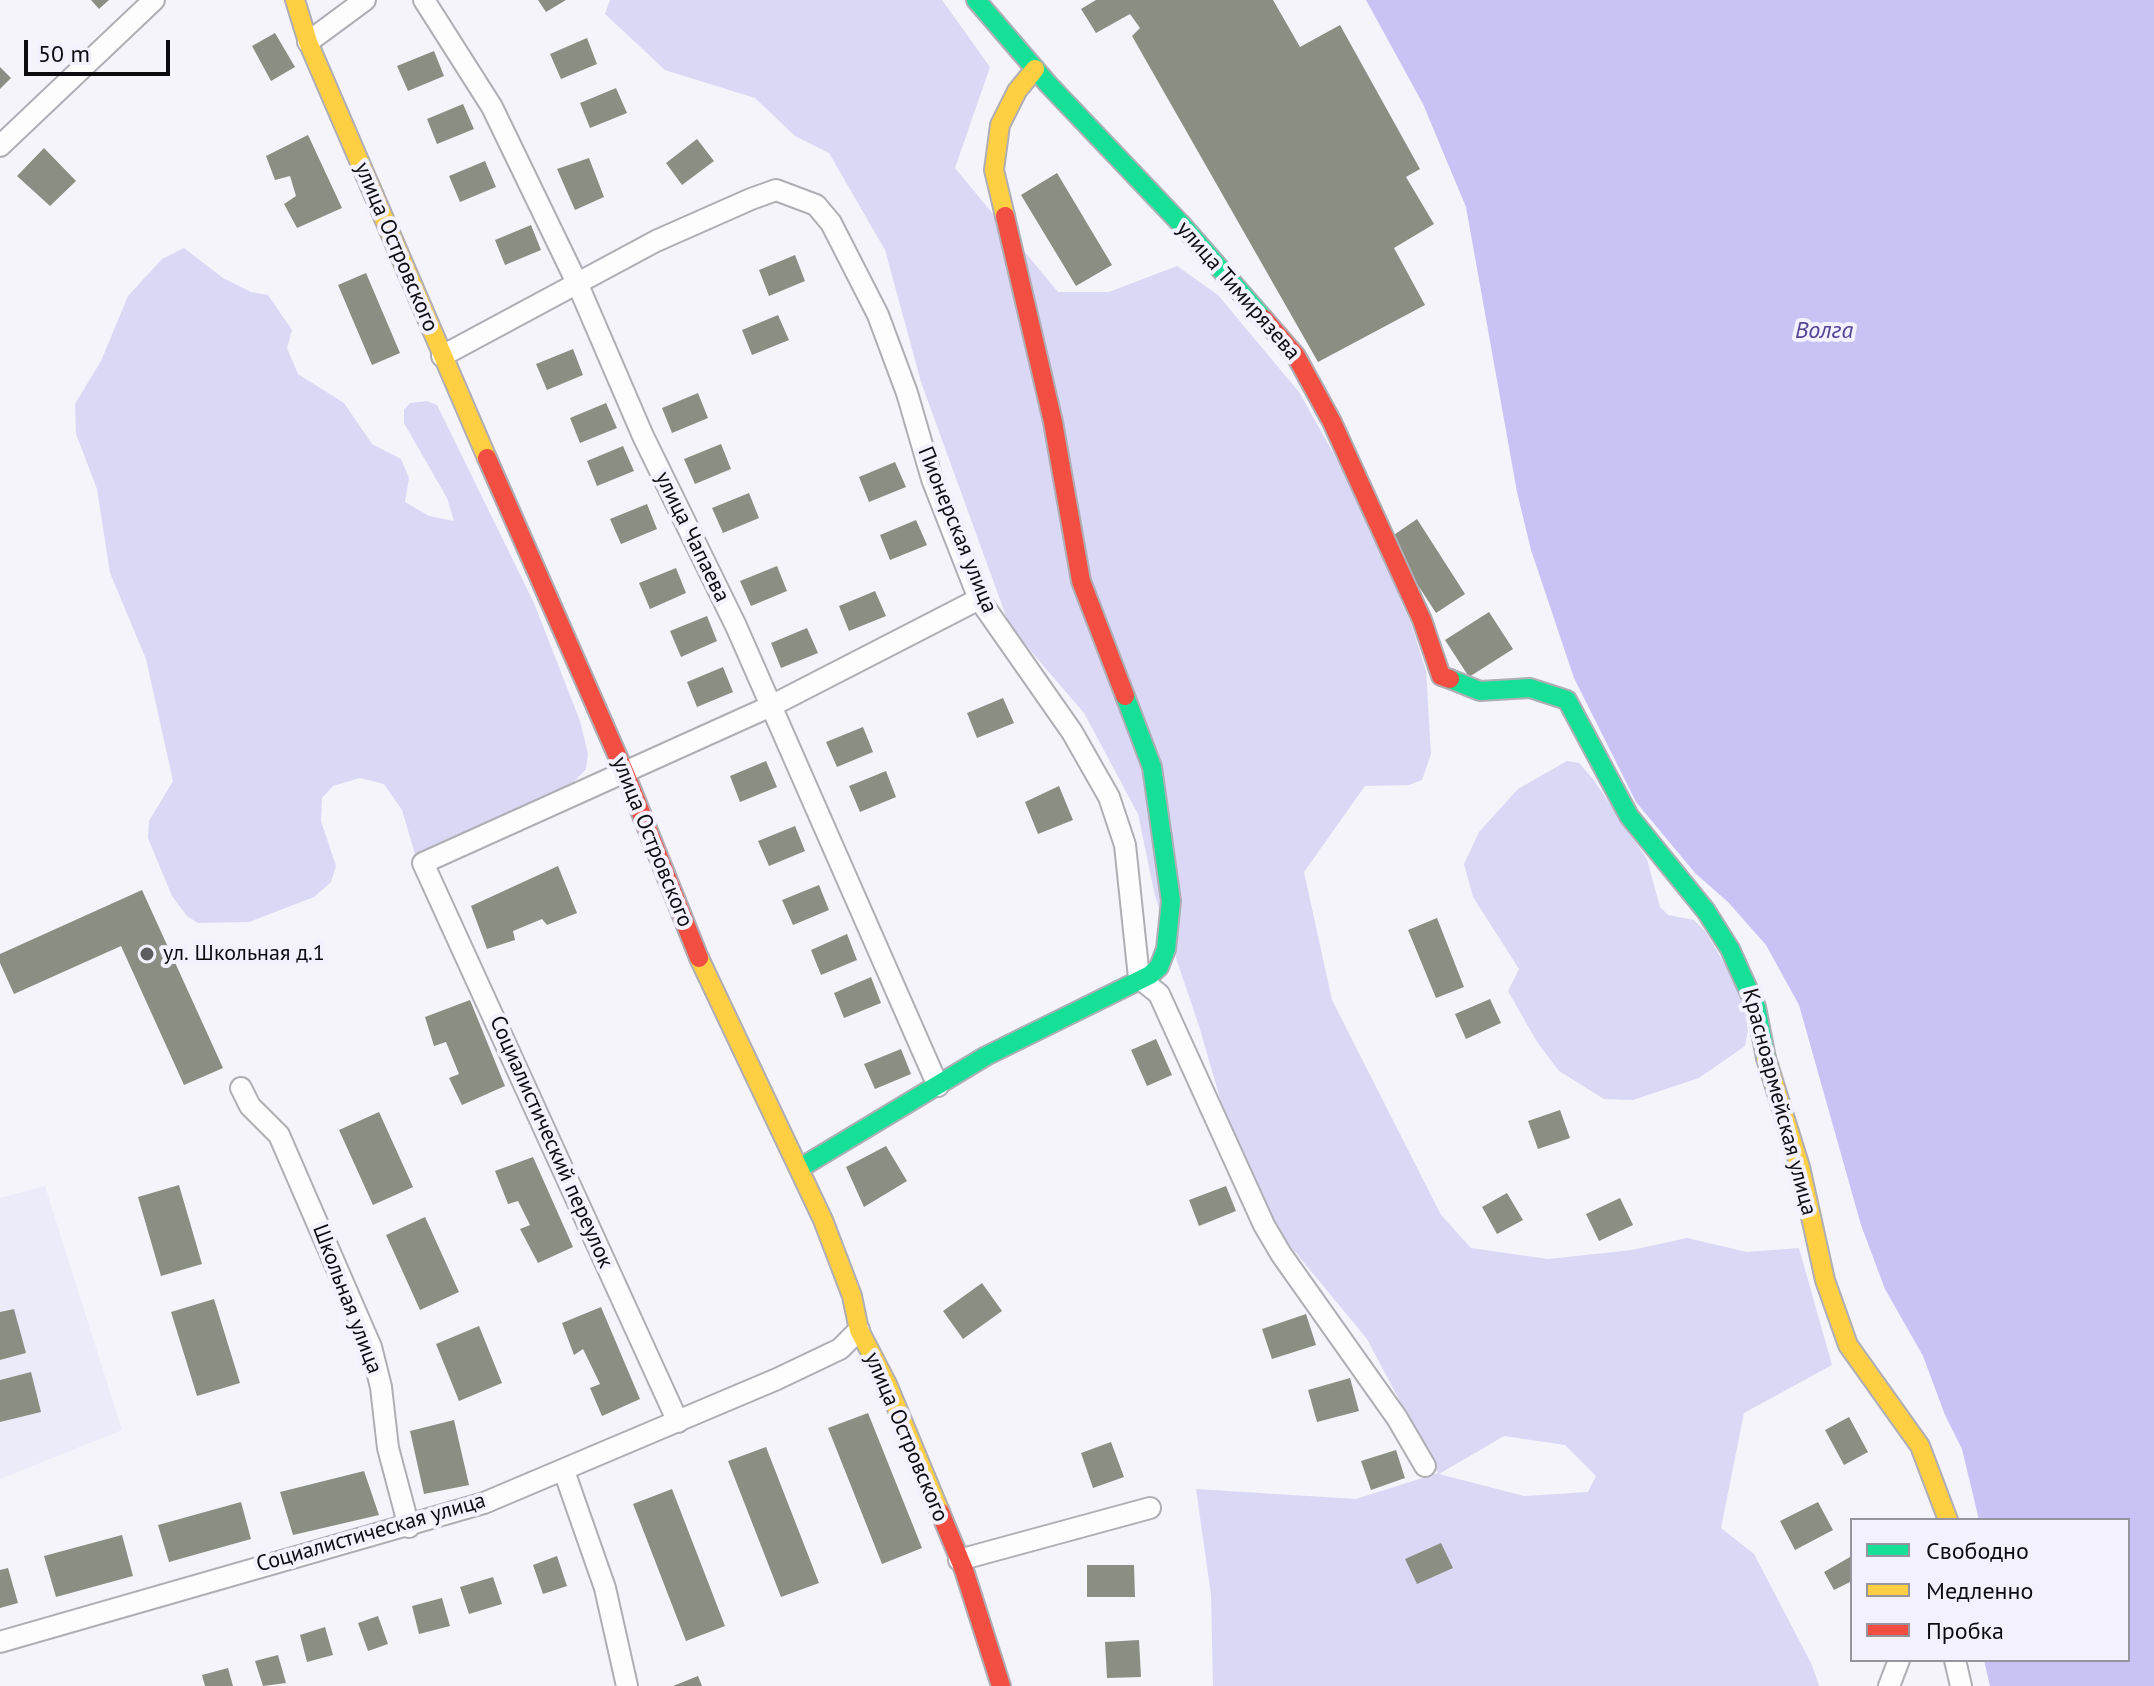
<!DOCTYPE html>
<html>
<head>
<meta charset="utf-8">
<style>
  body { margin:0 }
  #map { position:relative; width:2154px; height:1686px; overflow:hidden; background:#f4f4fa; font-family:"PT Sans",sans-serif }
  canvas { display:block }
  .legend { position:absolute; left:1850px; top:1518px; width:280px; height:144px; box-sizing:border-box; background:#f2f1fd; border:2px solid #96959e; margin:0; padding:10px 14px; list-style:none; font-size:24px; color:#0c0c10 }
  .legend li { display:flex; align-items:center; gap:16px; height:40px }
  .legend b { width:40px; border:2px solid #96959e }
  .scale { position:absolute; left:24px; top:40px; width:146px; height:36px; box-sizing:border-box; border:4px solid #0c0c10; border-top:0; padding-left:10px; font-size:24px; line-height:28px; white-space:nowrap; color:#0c0c10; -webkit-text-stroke:6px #f2f1fd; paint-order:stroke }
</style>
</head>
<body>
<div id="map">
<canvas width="2154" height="1686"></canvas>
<ul class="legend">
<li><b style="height:10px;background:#16e098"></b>Свободно</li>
<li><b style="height:10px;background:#ffcf43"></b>Медленно</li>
<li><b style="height:10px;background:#f24e42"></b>Пробка</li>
</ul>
<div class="scale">50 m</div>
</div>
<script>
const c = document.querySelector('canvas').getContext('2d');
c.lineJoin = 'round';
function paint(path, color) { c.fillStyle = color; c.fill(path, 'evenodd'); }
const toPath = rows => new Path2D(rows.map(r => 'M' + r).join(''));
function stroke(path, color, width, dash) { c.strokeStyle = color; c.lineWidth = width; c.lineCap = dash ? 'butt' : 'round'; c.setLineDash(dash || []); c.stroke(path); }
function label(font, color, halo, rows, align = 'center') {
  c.font = font + ' "PT Sans",sans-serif'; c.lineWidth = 8; c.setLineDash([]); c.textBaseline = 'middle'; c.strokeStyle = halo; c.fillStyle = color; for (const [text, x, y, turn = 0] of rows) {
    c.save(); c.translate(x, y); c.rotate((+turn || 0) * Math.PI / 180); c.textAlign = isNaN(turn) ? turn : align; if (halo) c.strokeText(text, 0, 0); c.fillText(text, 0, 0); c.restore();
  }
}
paint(toPath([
  [45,1186,122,1430,0,1479,0,1198]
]), '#ecebfa');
paint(toPath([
  [610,0,942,0,990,67,955,168,1058,292,1109,292,1177,266,1218,295,1299,392,1354,490,1412,626,1426,671,1431,754,1422,780,1409,785,1365,786,1304,872,1332,1000,1441,1215,1471,1248,1548,1259,1632,1250,1687,1238,1747,1252,1799,1248,1832,1365,1744,1413,1721,1528,1754,1554,1812,1665,1819,1686,1213,1686,1211,1595,1196,1489,1356,1499,1438,1473,1367,1339,1282,1236,1228,1126,1199,1026,1155,896,1138,814,1084,713,1010,627,921,382,885,250,829,153,795,136,755,98,665,70,605,14],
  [1504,1436,1565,1445,1596,1476,1588,1492,1524,1496,1439,1474],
  [184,248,223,278,251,292,268,295,292,330,287,348,298,374,344,403,372,444,401,459,409,478,405,502,429,516,454,521,447,498,404,423,404,410,410,403,427,401,437,405,534,603,580,721,588,754,586,769,568,788,415,854,402,810,384,784,360,778,333,786,322,798,321,821,336,866,331,882,314,897,249,922,198,923,187,916,172,896,148,838,149,821,173,781,146,659,110,573,97,489,76,434,75,404,101,361,128,296,162,259],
  [1567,761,1579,763,1593,779,1647,859,1660,907,1668,915,1694,920,1705,931,1741,991,1748,1030,1745,1046,1699,1078,1633,1100,1604,1099,1559,1071,1537,1042,1508,991,1519,969,1473,897,1464,864,1479,832,1518,789]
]), '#dbd8f5');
paint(toPath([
  [1366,0,2154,0,2154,1686,1990,1686,1984,1660,2128,1660,2128,1520,1979,1520,1962,1449,1945,1415,1923,1356,1885,1289,1861,1225,1799,1005,1766,945,1728,902,1695,873,1636,802,1574,678,1531,550,1517,492,1466,207,1423,104]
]), '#c9c2f5');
paint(toPath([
  [91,0,109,0,99,9],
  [538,0,566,0,546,12],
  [1096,0,1273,0,1300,47,1340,25,1420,169,1406,177,1434,224,1394,248,1425,305,1318,362,1132,36,1140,28,1130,14,1096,33,1081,9],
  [275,33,295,67,271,81,252,46],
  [587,38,597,64,561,79,550,54],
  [434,51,444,76,408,91,397,66],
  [0,67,11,78,0,89],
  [616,88,627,113,590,128,580,103],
  [463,104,474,129,437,144,427,119],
  [308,135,342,208,297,228,284,204,296,196,290,176,275,180,266,156],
  [697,139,714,161,682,185,666,163],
  [44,148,76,181,50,206,17,176],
  [589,158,604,197,575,210,557,169],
  [485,161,496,187,460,202,449,176],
  [1057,173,1112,265,1076,286,1021,195],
  [531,225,541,250,505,265,495,240],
  [795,255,805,281,769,296,759,270],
  [366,273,400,353,372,365,338,285],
  [778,315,789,340,752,355,742,330],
  [573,349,583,375,547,390,536,364],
  [698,393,708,418,672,433,662,408],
  [606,403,617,428,580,443,570,418],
  [721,444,731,469,695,484,684,459],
  [623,446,634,471,597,486,587,461],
  [895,462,906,487,869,502,859,477],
  [749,493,759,518,723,533,712,508],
  [647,504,657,529,621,544,610,519],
  [1417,519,1465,594,1436,613,1388,539],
  [916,520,927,545,890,560,880,535],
  [777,566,787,591,751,606,740,581],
  [676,568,686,593,650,609,639,583],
  [875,591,886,616,849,631,839,606],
  [1489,612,1513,649,1469,677,1445,640],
  [707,616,717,641,681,657,670,631],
  [807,628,818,653,781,668,771,643],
  [723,667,733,692,697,707,687,682],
  [1003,698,1014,723,977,738,967,713],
  [863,727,873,752,837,767,826,742],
  [766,761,777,787,740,802,730,776],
  [886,771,896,797,860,812,849,786],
  [1059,786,1073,820,1038,834,1025,802],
  [795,826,805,851,769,866,758,841],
  [558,866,577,913,547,925,542,919,513,931,515,940,487,949,471,906],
  [819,885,829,910,793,925,782,900],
  [142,890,223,1068,184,1085,121,946,14,994,0,963,0,954],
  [1437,918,1464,987,1436,998,1408,930],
  [847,934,857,960,821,975,811,950],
  [871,977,881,1003,844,1018,834,993],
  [1490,999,1501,1023,1466,1039,1455,1014],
  [470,1000,505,1086,462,1105,449,1078,459,1074,446,1042,434,1046,425,1017],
  [1156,1039,1172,1075,1147,1086,1131,1050],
  [901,1049,911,1074,875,1089,864,1064],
  [1560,1110,1570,1138,1538,1149,1528,1121],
  [379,1112,413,1187,373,1205,339,1130],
  [886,1146,907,1181,864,1207,846,1167],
  [533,1157,573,1247,538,1263,520,1229,530,1225,518,1201,508,1204,495,1171],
  [179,1185,202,1264,161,1276,138,1197],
  [1226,1186,1236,1211,1199,1226,1189,1200],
  [1507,1193,1523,1220,1497,1234,1482,1207],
  [1620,1198,1633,1225,1599,1241,1586,1214],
  [425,1217,459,1292,420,1310,386,1235],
  [982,1283,1002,1311,963,1339,943,1311],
  [214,1299,240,1383,197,1396,171,1312],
  [601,1307,640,1399,602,1416,590,1388,600,1384,583,1349,574,1355,562,1323],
  [14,1309,26,1353,0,1360,0,1312],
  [1306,1314,1316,1345,1272,1359,1262,1329],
  [479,1326,502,1383,459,1401,436,1344],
  [31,1372,41,1412,0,1422,0,1380],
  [1350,1378,1359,1411,1317,1422,1308,1390],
  [868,1413,922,1548,882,1564,828,1428],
  [1849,1417,1868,1452,1844,1465,1825,1430],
  [454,1420,469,1485,424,1494,410,1431],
  [1111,1442,1124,1477,1093,1488,1081,1453],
  [766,1447,819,1583,781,1597,728,1461],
  [1396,1450,1405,1478,1371,1490,1361,1461],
  [364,1471,379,1515,293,1535,280,1492],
  [672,1489,725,1626,686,1641,633,1504],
  [241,1502,251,1539,169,1562,158,1525],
  [1818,1502,1833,1530,1795,1550,1780,1521],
  [122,1535,133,1576,56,1597,44,1556],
  [1441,1543,1453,1568,1417,1584,1405,1559],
  [557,1556,567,1586,543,1594,533,1565],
  [1850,1557,1852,1581,1834,1590,1824,1572],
  [1087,1565,1134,1565,1135,1597,1087,1597],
  [8,1568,18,1603,0,1608,0,1570],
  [493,1577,502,1604,469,1614,460,1587],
  [442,1598,450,1626,419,1634,412,1606],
  [378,1616,388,1644,368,1651,358,1623],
  [325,1627,333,1655,307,1662,300,1635],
  [1139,1640,1141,1677,1107,1678,1105,1642],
  [278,1655,286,1683,263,1686,255,1661],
  [228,1668,233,1686,205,1686,202,1675],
  [698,1676,702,1686,673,1686]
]), '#8b8f83');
const street = toPath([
  [424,0,492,107,578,285,643,436,736,626,938,1086],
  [308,42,365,0],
  [0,146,154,0],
  [442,356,656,241,751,199,776,190,816,205,831,223,878,315,907,393,932,479,979,599,1072,732,1109,797,1125,845,1139,978,1159,994,1264,1225,1281,1254,1397,1418,1425,1466],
  [241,1088,250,1106,279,1135,371,1347,381,1387,388,1448,409,1527],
  [678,1422,423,863,771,706,979,599],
  [564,1471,605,1588,627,1686],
  [959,1560,1150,1508],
  [0,1642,484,1503,777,1379,840,1349,859,1330],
  [1955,1660,1961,1686],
  [1889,1686,1899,1660]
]);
const fast = toPath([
  [976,0,1048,84,1182,225,1263,318],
  [1450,679,1480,691,1530,688,1567,700,1629,816,1706,911,1730,949,1756,1007,1766,1058],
  [800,1168,986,1056,1150,975,1159,967,1166,949,1171,901,1152,767,1125,696]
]);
const slow = toPath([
  [295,0,308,42,487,458],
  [1005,216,994,170,1000,125,1017,91,1035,69],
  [699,958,823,1220,852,1296,859,1330,887,1384,940,1512],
  [1766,1058,1800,1167,1825,1280,1848,1345,1920,1446,1948,1520]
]);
const jam = toPath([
  [1005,216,1053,422,1081,581,1125,696],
  [1263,318,1296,356,1332,422,1422,620,1441,676,1450,679],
  [487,458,625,773,699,958],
  [940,1512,964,1570,1001,1686]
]);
stroke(street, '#afaeb4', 24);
stroke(fast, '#afaeb4', 22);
stroke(slow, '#afaeb4', 22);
stroke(jam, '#afaeb4', 22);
stroke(street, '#fdfdfe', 20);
stroke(fast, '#16e098', 18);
stroke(slow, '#ffcf43', 18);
stroke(jam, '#f24e42', 18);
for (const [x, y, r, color] of [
  [147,954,8,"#5d5d62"]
]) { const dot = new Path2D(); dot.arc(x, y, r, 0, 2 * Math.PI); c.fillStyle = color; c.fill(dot); stroke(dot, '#f2f1fd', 3); }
label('22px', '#0c0c10', '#f2f1fd', [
  ["улица Островского",396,247,67],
  ["улица Тимирязева",1238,291,49],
  ["Пионерская улица",957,530,68],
  ["улица Чапаева",692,537,64],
  ["улица Островского",652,842,68],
  ["Красноармейская улица",1779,1102,75],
  ["Социалистический переулок",551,1142,66],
  ["Школьная улица",347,1299,69],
  ["улица Островского",906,1437,67],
  ["Социалистическая улица",371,1533,-16]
]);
label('22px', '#0c0c10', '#f2f1fd', [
  ["ул. Школьная д.1",163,954]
], 'left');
label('italic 24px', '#544395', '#f2f1fd', [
  ["Волга",1824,331]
]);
</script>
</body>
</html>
